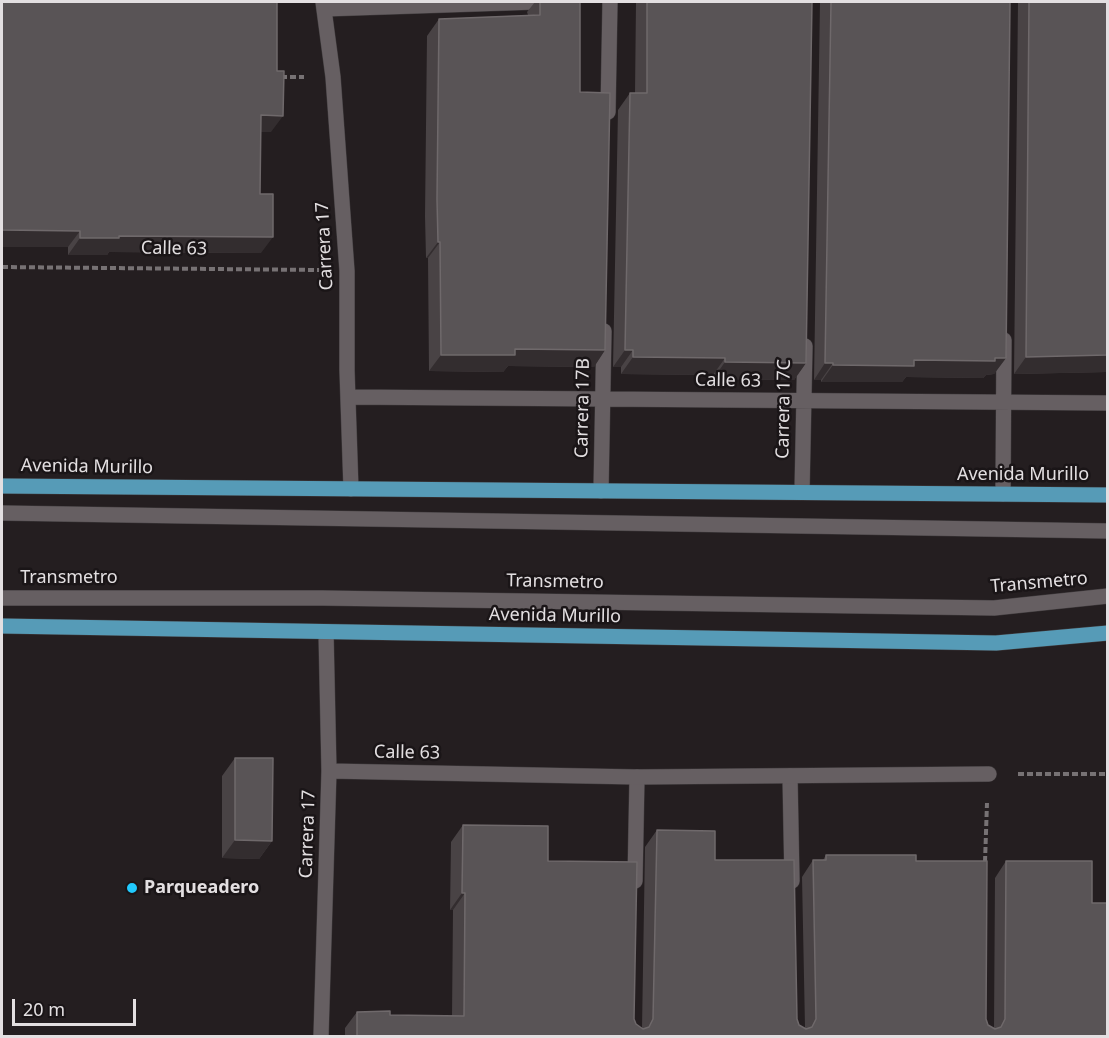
<!DOCTYPE html>
<html>
<head>
<meta charset="utf-8">
<style>
  body { margin:0 }
  #map { position:relative; width:1109px; height:1038px; overflow:hidden; background:#241e20; font-family:"Noto Sans",sans-serif }
  canvas { display:block }
  .frame { position:absolute; inset:0; border:3px solid #e3dfe1; pointer-events:none }
  .scale { position:absolute; left:12px; top:999px; width:124px; height:27px; box-sizing:border-box; border:3px solid #e3dfe1; border-top:0; padding-left:8px; font-size:18px; line-height:21px; white-space:nowrap; color:#e3dfe1; -webkit-text-stroke:4px #1a1517; paint-order:stroke }
</style>
</head>
<body>
<div id="map">
<canvas width="1109" height="1038"></canvas>
<div class="frame"></div>
<div class="scale">20 m</div>
</div>
<script>
const c = document.querySelector('canvas').getContext('2d');
c.lineJoin = 'round';
const toPath = rows => new Path2D(rows.map(r => 'M' + r).join(''));
function stroke(path, color, width, dash) { c.strokeStyle = color; c.lineWidth = width; c.lineCap = dash ? 'butt' : 'round'; c.setLineDash(dash || []); c.stroke(path); }
function paint(path, color) { c.fillStyle = color; c.fill(path, 'evenodd'); }
function label(font, color, halo, rows, align = 'center') {
  c.font = font + ' "Noto Sans",sans-serif'; c.lineWidth = 5; c.setLineDash([]); c.textBaseline = 'middle'; c.strokeStyle = halo; c.fillStyle = color; for (const [text, x, y, turn = 0] of rows) {
    c.save(); c.translate(x, y); c.rotate((+turn || 0) * Math.PI / 180); c.textAlign = isNaN(turn) ? turn : align; if (halo) c.strokeText(text, 0, 0); c.fillText(text, 0, 0); c.restore();
  }
}
const service = toPath([
  [2,513,1108,531],
  [2,598,322,598,994,608,1108,596],
  [790,776,792,881],
  [635,881,637,777]
]);
const minor = toPath([
  [323,2,333,77,347,271,347,370,351,489],
  [324,9,536,2],
  [608,112,610,2],
  [348,397,1108,403],
  [601,491,604,331],
  [802,492,805,346],
  [1003,494,1004,340],
  [329,771,637,777,989,774],
  [321,1036,329,771,326,632]
]);
const primary = toPath([
  [2,486,1108,495],
  [2,626,996,643,1108,633]
]);
stroke(service, '#403c3e', 16);
stroke(minor, '#403c3e', 16);
stroke(primary, '#403c3e', 16);
stroke(toPath([
  [281,77,304,77],
  [2,267,319,270],
  [1018,774,1108,774],
  [985,862,987,803]
]), '#777274', 4, [6, 3]);
stroke(service, '#665f62', 15);
stroke(minor, '#665f62', 15);
stroke(primary, '#569bb7', 15);
paint(toPath([
  [2,2,271,132,261,132,260,194,261,253,109,252,107,255,68,255,68,247],
  [535,2,580,2,580,92,605,350,594,367,508,366,503,372,429,371,428,258,426,258,425,216,427,36,439,19,528,15,527,12],
  [636,2,812,2,806,363,794,380,713,379,713,375,621,374,621,367,613,367,618,110,630,93,635,93],
  [820,2,1010,2,1006,358,994,374,986,375,983,378,906,377,902,382,821,382,821,380,814,380],
  [1018,2,1107,2,1107,372,1014,374],
  [235,758,272,841,259,859,222,858,222,776],
  [463,825,548,861,634,1019,636,1024,642,1028,645,847,657,830,715,860,797,1019,799,1025,805,1028,802,877,813,860,823,860,826,855,916,861,988,1025,994,1028,995,878,1006,861,1092,903,1107,1036,345,1036,345,1028,357,1012,390,1015,452,1016,453,910,450,910,451,842]
]), '#494345');
paint(toPath([
  [261,115,283,116,271,132,249,132],
  [2,230,80,231,68,247,2,247],
  [119,236,273,237,261,253,109,252,107,255,68,255,80,238],
  [438,242,440,242,428,258,426,258],
  [515,349,605,350,594,367,508,366,503,372,429,371,441,355],
  [625,350,633,350,621,367,613,367],
  [1107,355,1107,372,1014,374,1026,357],
  [633,357,725,358,713,375,621,374],
  [1006,358,994,374,986,375,983,378,906,377,902,382,821,382,833,365,914,360],
  [725,362,806,363,794,380,713,379],
  [825,363,833,363,821,380,814,380],
  [235,840,272,841,259,859,222,858],
  [462,893,465,893,453,910,450,910]
]), '#332d2f');
const building = toPath([
  [2,2,277,2,277,71,284,71,283,116,261,115,260,194,273,194,273,237,119,236,119,238,80,238,80,231,2,230,2,2],
  [540,2,580,2,580,92,610,93,605,350,515,349,515,355,441,355,440,242,438,242,437,199,439,19,540,15,540,2],
  [647,2,812,2,806,363,725,362,725,358,633,357,633,350,625,350,630,93,647,93,647,2],
  [831,2,1010,2,1006,358,995,358,995,361,914,360,914,366,833,365,833,363,825,363,831,2],
  [1029,2,1107,2,1107,355,1026,357,1029,2],
  [235,758,273,758,272,841,235,840,235,758],
  [463,825,548,826,548,861,637,862,634,1019,636,1024,643,1029,649,1027,653,1019,657,830,715,831,715,860,794,860,797,1019,799,1025,806,1029,812,1027,816,1019,813,860,826,860,826,855,916,855,916,861,987,861,986,1019,988,1025,995,1029,1001,1027,1005,1019,1006,861,1092,861,1092,903,1107,903,1107,1036,357,1036,357,1012,390,1011,390,1015,464,1016,465,893,462,893,463,825]
]);
paint(building, '#595456');
stroke(building, '#6f696b', 1.5);
for (const [x, y, r, color] of [
  [132,888,6,"#21c9fd"]
]) { const dot = new Path2D(); dot.arc(x, y, r, 0, 2 * Math.PI); c.fillStyle = color; c.fill(dot); stroke(dot, '#1a1517', 2); }
label('18px', '#e3dfe1', '#1a1517', [
  ["Carrera 17",325,246,-93],
  ["Calle 63",174,249,1],
  ["Calle 63",728,381,1],
  ["Carrera 17B",583,408,-89],
  ["Carrera 17C",784,409,-89],
  ["Avenida Murillo",87,467,1],
  ["Avenida Murillo",1023,475],
  ["Transmetro",69,578],
  ["Transmetro",555,582,1],
  ["Transmetro",1039,583,-5],
  ["Avenida Murillo",555,616,1],
  ["Calle 63",407,753,1],
  ["Carrera 17",308,834,-88]
]);
label('bold 18px', '#e3dfe1', '#1a1517', [
  ["Parqueadero",144,888]
], 'left');
</script>
</body>
</html>
